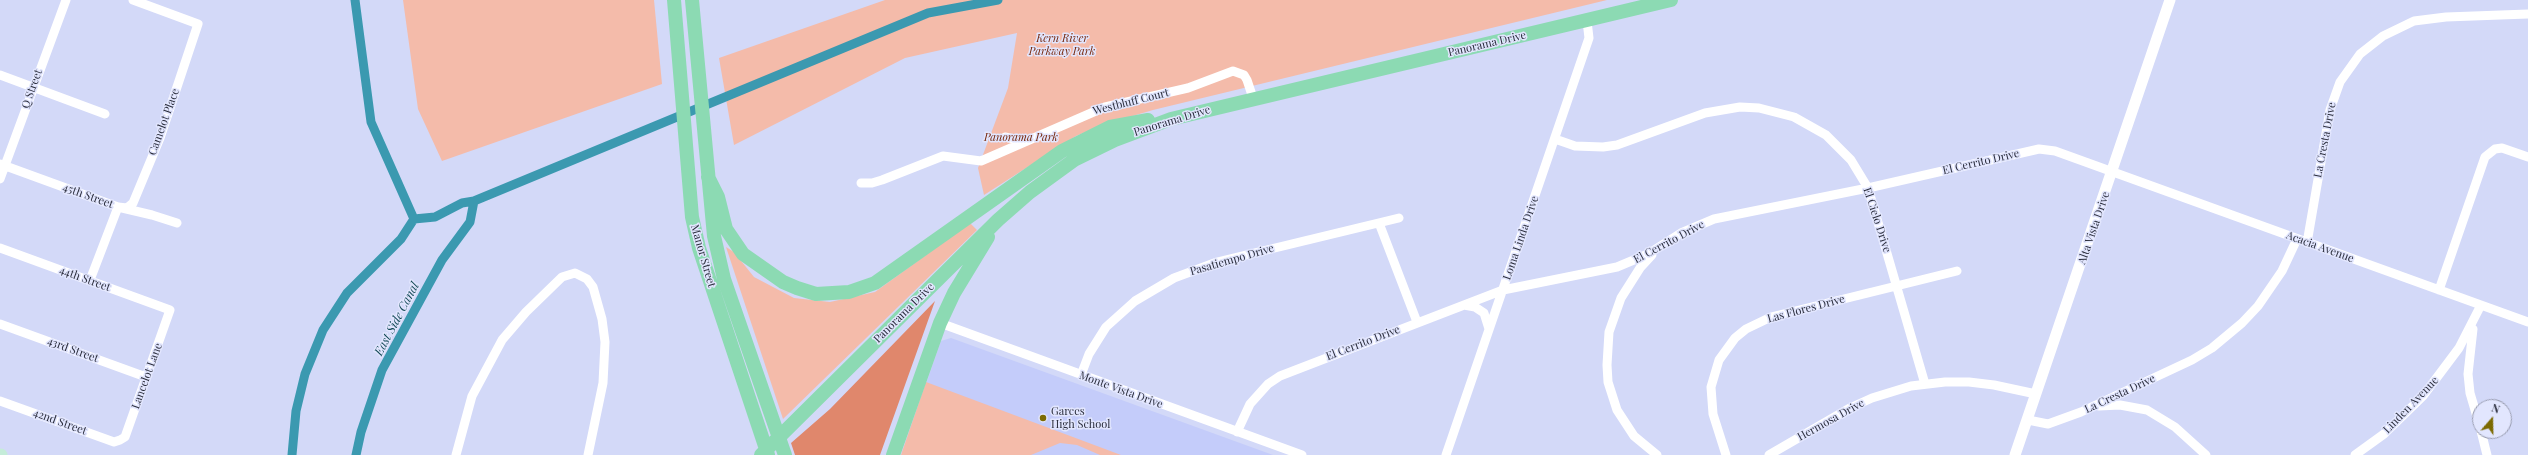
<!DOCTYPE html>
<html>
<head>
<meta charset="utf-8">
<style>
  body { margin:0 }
  #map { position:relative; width:2528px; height:455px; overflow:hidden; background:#d3d9f8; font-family:"Playfair Display",serif }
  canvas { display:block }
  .north { position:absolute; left:2472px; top:399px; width:40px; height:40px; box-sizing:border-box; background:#e2e6fe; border:1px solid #989cb0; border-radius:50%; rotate:20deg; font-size:11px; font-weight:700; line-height:16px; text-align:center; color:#2a2d3c }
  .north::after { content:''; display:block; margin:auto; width:14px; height:18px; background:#7c6a02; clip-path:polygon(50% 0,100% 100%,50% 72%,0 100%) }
</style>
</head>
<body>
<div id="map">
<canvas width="2528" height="455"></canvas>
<div class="north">N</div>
</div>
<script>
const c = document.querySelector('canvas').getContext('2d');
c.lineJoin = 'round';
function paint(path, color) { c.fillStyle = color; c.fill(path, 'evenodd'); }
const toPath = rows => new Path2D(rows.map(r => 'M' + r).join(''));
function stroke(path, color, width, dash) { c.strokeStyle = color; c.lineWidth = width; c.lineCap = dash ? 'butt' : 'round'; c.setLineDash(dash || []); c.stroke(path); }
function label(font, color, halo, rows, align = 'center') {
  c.font = font + ' "Playfair Display",serif'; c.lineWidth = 3; c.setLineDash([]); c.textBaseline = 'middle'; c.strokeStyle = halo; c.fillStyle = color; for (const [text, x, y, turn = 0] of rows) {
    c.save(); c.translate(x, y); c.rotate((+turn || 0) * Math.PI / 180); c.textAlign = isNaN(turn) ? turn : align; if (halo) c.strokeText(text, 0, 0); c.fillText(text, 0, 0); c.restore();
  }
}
paint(toPath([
  [951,338,1273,455,901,455,941,341]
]), '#c4ccfa');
paint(toPath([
  [403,0,654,0,662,84,442,161,418,109],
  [885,0,1607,0,1153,110,1105,124,1076,136,984,195,978,168,1008,88,1017,33,905,58,734,145,719,58],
  [970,223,977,230,783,419,726,247,734,252,754,277,794,298,830,302,875,292],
  [926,382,1121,455,1100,455,1077,445,1060,443,1031,455,901,455]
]), '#f4bbaa');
paint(toPath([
  [935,301,880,455,795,455,791,443,830,409]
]), '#e0876c');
stroke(toPath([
  [355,0,371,122,414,219],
  [414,219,435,217,462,203,474,201,928,13,998,0],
  [292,455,296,411,305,374,323,330,347,293,401,239,414,219],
  [356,455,361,432,382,370,442,260,470,222,474,201]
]), '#3b99b0', 9);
stroke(toPath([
  [0,75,105,114],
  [1005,137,1023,141],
  [1555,139,1575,146,1603,147,1617,145,1705,113,1740,107,1759,108,1794,117,1826,135,1851,160,1868,188,1925,384],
  [0,164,118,207,152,215,177,223],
  [0,179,66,0],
  [861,183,872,183,882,180,943,156,981,161,1105,107,1188,88,1233,71,1244,75,1247,80,1253,98],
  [1379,223,1417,322],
  [2307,243,2330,110,2340,82,2360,54,2383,36,2414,21,2446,17,2528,14],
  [0,248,170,310,125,437,120,440,114,442,0,401],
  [1652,255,1640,268,1621,298,1609,332,1607,365,1608,382,1617,410,1634,436,1657,455],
  [90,280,118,207,127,208,133,203,160,138,198,24,133,0],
  [2439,290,2485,157,2495,149,2502,148,2528,157],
  [1464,305,1475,307,1484,313,1489,329],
  [940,323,1302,455],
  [0,324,146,377],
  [2473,329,2468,374,2470,393,2480,427],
  [1081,375,1089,354,1106,327,1135,301,1174,278,1217,262,1399,218],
  [2099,406,2120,405,2147,410,2175,427,2206,455],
  [2028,420,2048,424,2081,412,2192,360,2212,348,2242,323,2258,306,2282,271,2297,239],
  [2481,431,2487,455],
  [1237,432,1250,404,1268,384,1280,376,1503,290,1617,267,1648,254,1681,233,1714,219,1868,188,2039,149,2055,151,2528,322],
  [456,455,472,396,502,340,526,312,562,277,575,273,587,279,593,287,602,319,605,342,603,383,588,455],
  [1446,455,1589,38,1587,21],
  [1726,455,1713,414,1711,387,1719,360,1735,338,1746,329,1771,317,1957,271],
  [1769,455,1850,408,1872,398,1911,386,1945,382,1969,382,1994,385,2036,394],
  [2355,455,2384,434,2423,396,2459,348,2481,305]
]), '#fff', 9);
stroke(toPath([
  [2015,455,2170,0]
]), '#fff', 11);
stroke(toPath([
  [0,455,1,455]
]), '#c5ecd9', 13);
stroke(toPath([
  [674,0,692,217,699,248,768,455],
  [692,0,714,236,724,279,785,455],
  [708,177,718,197,726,229,743,254,783,282,797,288,816,294,849,292,875,283,1062,151,1110,127,1148,120],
  [761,455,998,220,1030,192,1074,160,1115,140,1171,119,1671,0],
  [893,455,940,323,954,293,988,237]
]), '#8cdab3', 14);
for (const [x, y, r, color] of [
  [1043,418,4,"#7c6a02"]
]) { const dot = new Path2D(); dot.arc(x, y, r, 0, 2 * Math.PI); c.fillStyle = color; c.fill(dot); stroke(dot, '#e2e6fe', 1.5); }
label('italic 11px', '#75250a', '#e2e6fe', [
  ["Kern River",1062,39],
  ["Parkway Park",1062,52],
  ["Panorama Park",1021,138]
]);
label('11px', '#2a2d3c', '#e2e6fe', [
  ["Panorama Drive",1487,44,-13],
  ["Q Street",32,89,-70],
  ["Westbluff Court",1131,102,-14],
  ["Panorama Drive",1172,121,-17],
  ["Camelot Place",164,122,-70],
  ["La Cresta Drive",2325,140,-79],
  ["El Cerrito Drive",1981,162,-13],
  ["45th Street",88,196,20],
  ["El Cielo Drive",1877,220,72],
  ["Alta Vista Drive",2094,228,-71],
  ["Loma Linda Drive",1521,238,-71],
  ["El Cerrito Drive",1669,242,-28],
  ["Acacia Avenue",2320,247,20],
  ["Manor Street",703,256,74],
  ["Pasatiempo Drive",1232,260,-16],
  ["44th Street",85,279,20],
  ["Las Flores Drive",1806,309,-15],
  ["Panorama Drive",904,313,-45],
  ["El Cerrito Drive",1363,343,-21],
  ["43rd Street",73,350,20],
  ["Lancelot Lane",147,376,-70],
  ["Monte Vista Drive",1121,390,20],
  ["La Cresta Drive",2120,394,-25],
  ["Linden Avenue",2411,405,-46],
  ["Hermosa Drive",1831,420,-29],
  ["42nd Street",60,422,20]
]);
label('11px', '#2a2d3c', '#e2e6fe', [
  ["Garces",1051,412],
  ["High School",1051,425]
], 'left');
label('italic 12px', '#134956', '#e2e6fe', [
  ["East Side Canal",397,319,-62]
]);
</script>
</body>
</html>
